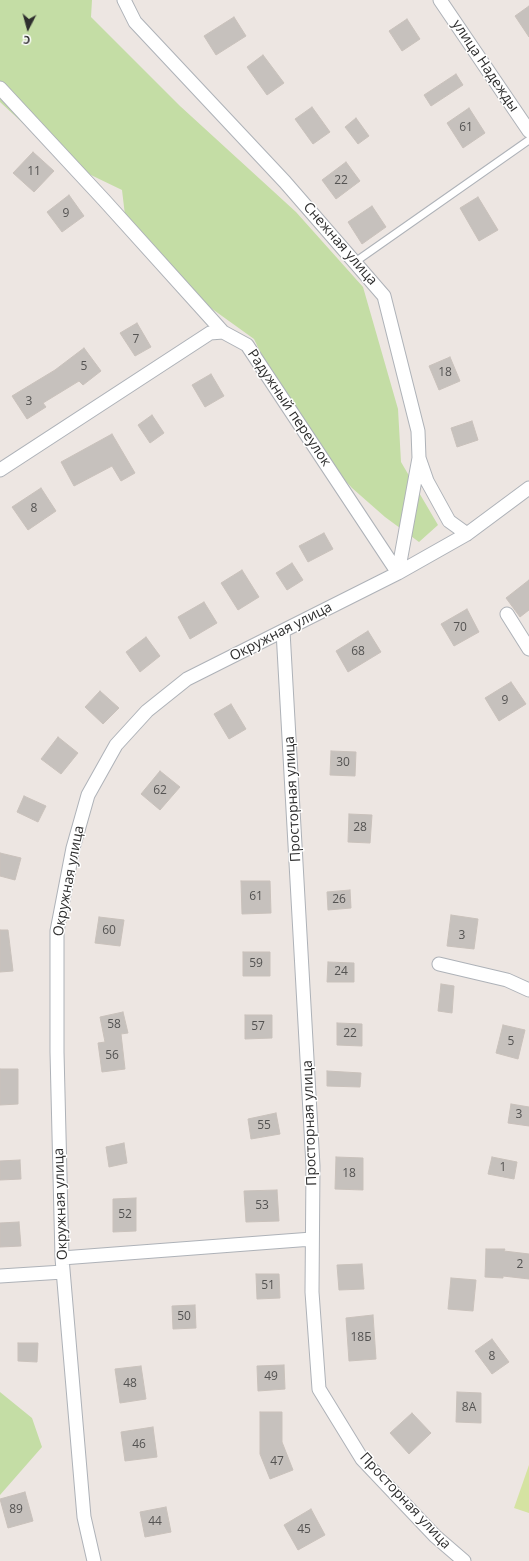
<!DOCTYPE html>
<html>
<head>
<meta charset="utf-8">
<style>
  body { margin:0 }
  #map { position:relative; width:529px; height:1561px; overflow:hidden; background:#ede6e2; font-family:"Open Sans",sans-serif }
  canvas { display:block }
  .north { position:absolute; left:8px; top:8px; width:40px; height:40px; -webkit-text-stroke:3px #fff; paint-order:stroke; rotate:186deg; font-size:11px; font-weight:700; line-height:16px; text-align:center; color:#2e2e2e }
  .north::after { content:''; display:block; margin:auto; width:14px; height:18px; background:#2e2e2e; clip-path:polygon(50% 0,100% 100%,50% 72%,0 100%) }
</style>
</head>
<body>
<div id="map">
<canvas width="529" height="1561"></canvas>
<div class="north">С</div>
</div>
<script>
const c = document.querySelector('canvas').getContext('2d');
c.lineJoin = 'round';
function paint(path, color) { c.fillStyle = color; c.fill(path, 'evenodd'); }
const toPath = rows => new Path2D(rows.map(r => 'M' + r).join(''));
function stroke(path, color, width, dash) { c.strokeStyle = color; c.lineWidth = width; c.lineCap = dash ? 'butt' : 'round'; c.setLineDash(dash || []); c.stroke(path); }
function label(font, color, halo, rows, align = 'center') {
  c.font = font + ' "Open Sans",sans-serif'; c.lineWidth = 3; c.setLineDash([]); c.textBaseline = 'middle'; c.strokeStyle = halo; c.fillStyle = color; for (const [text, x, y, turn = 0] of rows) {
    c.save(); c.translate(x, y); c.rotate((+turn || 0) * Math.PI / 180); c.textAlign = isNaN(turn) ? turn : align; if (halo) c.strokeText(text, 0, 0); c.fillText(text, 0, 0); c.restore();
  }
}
paint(toPath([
  [0,0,92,0,91,17,180,106,296,212,363,287,398,409,401,462,438,525,419,542,385,517,352,488,296,427,254,339,190,293,127,232,122,190,66,163,0,102],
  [0,1392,32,1418,42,1447,0,1495]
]), '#c4dda5');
paint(toPath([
  [529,1465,529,1513,514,1508]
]), '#d5e3a2');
const building = toPath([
  [529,6,529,37,515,16,529,6],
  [234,17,246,36,216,55,204,36,234,17],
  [407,19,420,39,402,51,389,31,407,19],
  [263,55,284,83,267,95,247,67,263,55],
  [456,74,463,85,431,106,424,95,456,74],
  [312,107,330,132,313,144,295,119,312,107],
  [469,108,485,133,463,148,447,123,469,108],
  [356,118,369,136,358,144,345,127,356,118],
  [33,152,54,171,34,192,13,173,33,152],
  [346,162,360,181,336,199,322,180,346,162],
  [69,195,84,216,62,232,47,212,69,195],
  [478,197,498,230,479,241,460,208,478,197],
  [372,206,386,227,362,244,348,222,372,206],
  [137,323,151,347,135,356,120,333,137,323],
  [84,348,101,371,83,385,79,381,43,403,46,407,27,419,12,396,55,370,84,348],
  [450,357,460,381,439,390,429,366,450,357],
  [211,374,224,396,205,407,192,385,211,374],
  [152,415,164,433,150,443,138,425,152,415],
  [472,421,478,440,457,447,451,428,472,421],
  [112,434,135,473,121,481,112,466,74,486,61,462,112,434],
  [41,488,56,511,28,530,12,507,41,488],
  [324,533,333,549,308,562,299,546,324,533],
  [292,563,303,580,287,590,276,573,292,563],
  [242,570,259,597,238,610,221,583,242,570],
  [529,580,529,610,520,617,506,598,529,580],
  [204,602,217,623,190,639,178,617,204,602],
  [467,609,479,632,454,646,441,624,467,609],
  [368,631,381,652,348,672,336,651,368,631],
  [146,637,160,656,140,672,126,652,146,637],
  [511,682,526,704,499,721,485,698,511,682],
  [100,691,119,708,103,724,85,707,100,691],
  [231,704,246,729,229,739,214,714,231,704],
  [58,737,78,753,61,774,41,759,58,737],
  [331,751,356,752,355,776,330,775,331,751],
  [160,771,180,787,160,810,141,794,160,771],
  [24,796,46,806,38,822,17,812,24,796],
  [349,814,372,815,370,843,348,842,349,814],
  [0,853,21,858,15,880,0,876,0,853],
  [241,881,270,881,271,913,242,914,241,881],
  [350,890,351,908,328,910,327,892,350,890],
  [451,915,478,919,474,949,447,946,451,915],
  [99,917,124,920,120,946,95,943,99,917],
  [0,930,8,930,13,971,0,972,0,930],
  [243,952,270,952,270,976,243,976,243,952],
  [328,962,354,963,354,982,327,982,328,962],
  [441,984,454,986,452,1013,438,1011,441,984],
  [123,1012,128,1033,121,1034,125,1069,102,1072,98,1043,105,1042,100,1017,123,1012],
  [245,1015,272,1015,272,1038,245,1039,245,1015],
  [337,1023,362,1024,362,1046,337,1045,337,1023],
  [503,1025,525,1030,518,1059,496,1053,503,1025],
  [0,1069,18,1069,18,1104,0,1105,0,1069],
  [327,1071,361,1073,360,1087,327,1086,327,1071],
  [511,1104,529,1107,529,1126,508,1123,511,1104],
  [276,1113,280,1134,251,1139,248,1119,276,1113],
  [124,1143,127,1163,109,1167,106,1147,124,1143],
  [336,1157,363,1158,363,1190,335,1189,336,1157],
  [492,1157,517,1162,514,1179,488,1174,492,1157],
  [20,1160,21,1179,0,1180,0,1161,20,1160],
  [277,1190,279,1221,246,1222,244,1191,277,1190],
  [136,1198,136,1231,113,1232,113,1199,136,1198],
  [19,1222,21,1246,0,1247,0,1223,19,1222],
  [486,1249,505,1249,504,1251,529,1254,529,1279,503,1276,503,1278,485,1277,486,1249],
  [362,1264,364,1289,339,1290,337,1265,362,1264],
  [256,1274,279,1274,280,1298,257,1299,256,1274],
  [451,1278,476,1280,473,1311,448,1309,451,1278],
  [195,1305,196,1328,173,1329,172,1306,195,1305],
  [373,1315,376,1359,349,1361,346,1318,373,1315],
  [492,1339,509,1362,492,1374,475,1351,492,1339],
  [18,1343,38,1343,37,1362,18,1361,18,1343],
  [284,1365,285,1389,258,1391,257,1366,284,1365],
  [141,1366,146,1399,120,1403,115,1369,141,1366],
  [457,1392,481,1393,481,1423,456,1422,457,1392],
  [260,1412,282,1412,282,1442,293,1470,270,1479,260,1454,260,1412],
  [412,1413,431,1433,409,1454,390,1433,412,1413],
  [153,1427,157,1457,125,1461,121,1432,153,1427],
  [25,1492,33,1521,8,1528,0,1499,25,1492],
  [166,1507,171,1532,145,1537,140,1512,166,1507],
  [311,1509,325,1535,298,1550,284,1525,311,1509]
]);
paint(building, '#c6c1bd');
stroke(building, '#c9c1bb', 1);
const lane = toPath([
  [355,262,529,140]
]);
const street = toPath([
  [124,0,135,22,285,182,384,296,418,431,419,458,427,481,449,521,467,534],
  [440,0,529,131],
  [0,88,104,200,223,332],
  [0,470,210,333,223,332,247,345,398,573],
  [398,573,419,458],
  [507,614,529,649],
  [283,631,313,1166,312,1292,319,1389,362,1459,435,1536,464,1561],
  [439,964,507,980,529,990],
  [62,1258,312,1239],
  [0,1276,63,1272],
  [94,1561,84,1517,62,1258,57,1052,57,931,73,848,88,795,116,745,147,711,187,679,398,573,467,534,529,488]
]);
stroke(lane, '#aeb2b8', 9);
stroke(street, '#aeb2b8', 15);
stroke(lane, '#fff', 7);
stroke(street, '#fff', 13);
label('12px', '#545352', null, [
  ["61",466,128],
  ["11",34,172],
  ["22",341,181],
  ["9",66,214],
  ["7",136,340],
  ["5",84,367],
  ["18",445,373],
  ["3",29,402],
  ["8",34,509],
  ["70",460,628],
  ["68",358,652],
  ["9",505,701],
  ["30",343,763],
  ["62",160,791],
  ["28",360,828],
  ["61",256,897],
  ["26",339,900],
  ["60",109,931],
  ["3",462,936],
  ["59",256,964],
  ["24",341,972],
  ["58",114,1025],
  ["57",258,1027],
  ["22",350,1034],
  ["5",511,1042],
  ["56",112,1056],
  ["3",519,1115],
  ["55",264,1126],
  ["1",503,1168],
  ["18",349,1174],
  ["53",262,1206],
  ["52",125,1215],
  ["2",520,1265],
  ["51",268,1286],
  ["50",184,1317],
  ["18Б",361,1338],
  ["8",492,1357],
  ["49",271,1377],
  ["48",130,1384],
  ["8А",469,1408],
  ["46",139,1445],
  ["47",277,1462],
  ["89",16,1510],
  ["44",155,1522],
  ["45",304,1530]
]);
label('14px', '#2e2e2e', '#fff', [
  ["улица Надежды",485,66,56],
  ["Снежная улица",340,244,49],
  ["Радужный переулок",289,408,56],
  ["Окружная улица",281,632,-27],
  ["Просторная улица",293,799,-93],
  ["Окружная улица",69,881,-79],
  ["Просторная улица",310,1123,-92],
  ["Окружная улица",61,1204,-92],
  ["Просторная улица",405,1501,47]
]);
</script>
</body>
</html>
